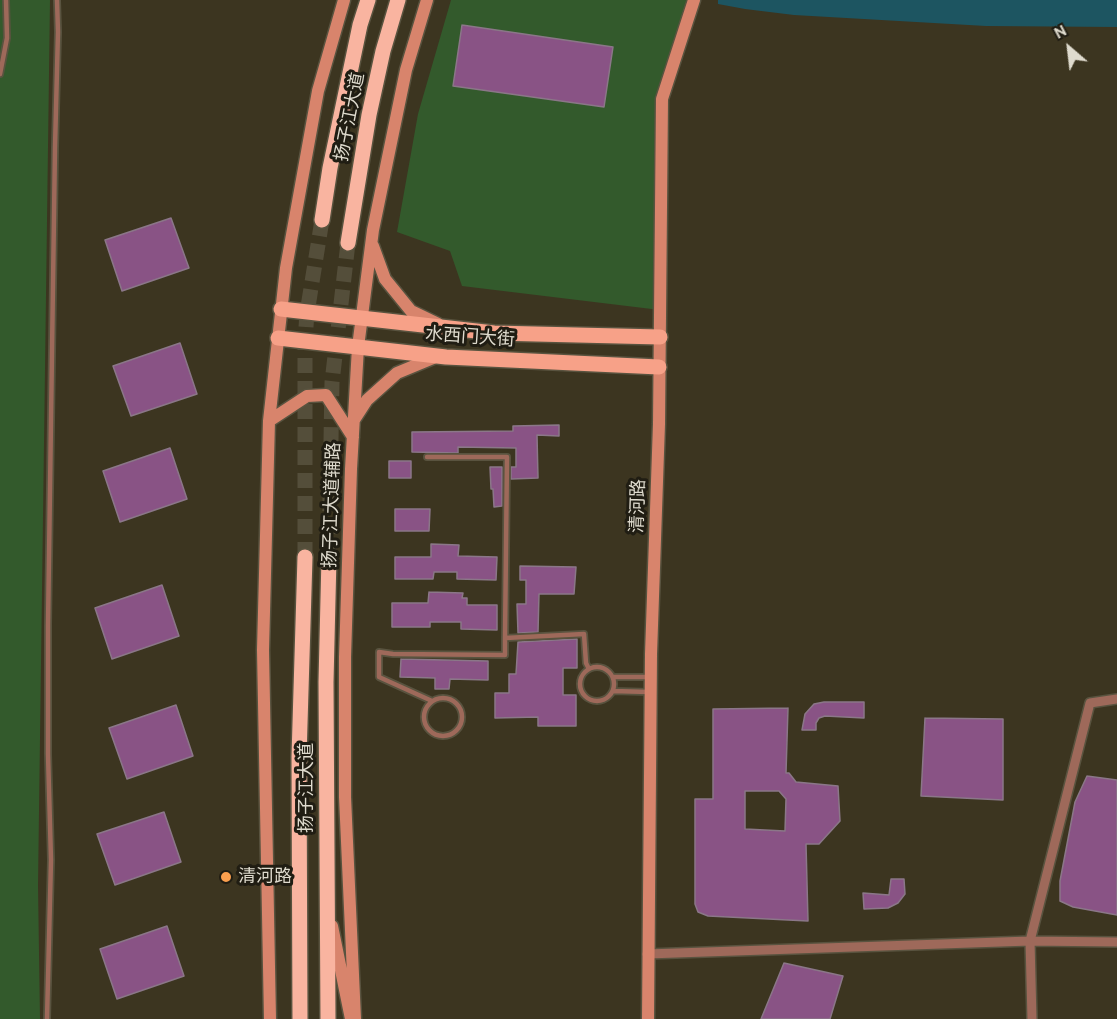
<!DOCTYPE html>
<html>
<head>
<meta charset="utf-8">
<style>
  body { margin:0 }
  #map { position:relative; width:1117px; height:1019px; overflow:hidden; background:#3c3520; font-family:Cabin,sans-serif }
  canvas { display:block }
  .north { position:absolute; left:1039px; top:18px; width:60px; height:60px; -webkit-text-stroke:4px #201d13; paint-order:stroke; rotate:332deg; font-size:16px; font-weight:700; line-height:24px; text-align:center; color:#dfdbce }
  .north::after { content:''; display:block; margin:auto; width:21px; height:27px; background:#dfdbce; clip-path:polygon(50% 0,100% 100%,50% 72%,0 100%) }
</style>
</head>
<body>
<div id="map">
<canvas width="1117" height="1019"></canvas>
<div class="north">N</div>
</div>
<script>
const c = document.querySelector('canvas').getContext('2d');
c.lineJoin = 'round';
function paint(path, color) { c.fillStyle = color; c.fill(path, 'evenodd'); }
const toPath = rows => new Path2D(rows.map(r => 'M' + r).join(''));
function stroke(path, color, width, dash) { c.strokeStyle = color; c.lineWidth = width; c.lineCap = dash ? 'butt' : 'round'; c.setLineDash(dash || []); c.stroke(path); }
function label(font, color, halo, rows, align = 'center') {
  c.font = font + ' Cabin,"Noto Sans SC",sans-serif'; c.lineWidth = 6; c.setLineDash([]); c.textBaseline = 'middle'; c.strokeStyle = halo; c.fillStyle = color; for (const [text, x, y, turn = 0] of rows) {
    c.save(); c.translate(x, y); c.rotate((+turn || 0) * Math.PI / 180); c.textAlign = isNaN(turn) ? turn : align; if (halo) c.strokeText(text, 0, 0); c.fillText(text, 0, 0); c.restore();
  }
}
paint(toPath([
  [0,0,50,0,38,885,40,1019,0,1019],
  [451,0,687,0,662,99,660,310,462,286,450,251,397,232,418,114]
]), '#335a2c');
paint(toPath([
  [718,0,1117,0,1117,27,986,26,794,15,745,9,718,4]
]), '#1d5561');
const building = toPath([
  [462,25,613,47,604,107,453,86,462,25],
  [171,218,189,268,122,291,105,240,171,218],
  [180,343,197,394,131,416,113,366,180,343],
  [559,425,559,436,537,435,538,478,511,479,511,467,516,467,516,448,458,447,458,453,412,452,412,432,513,431,513,426,559,425],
  [170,448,187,499,120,522,103,471,170,448],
  [389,461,411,461,411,478,389,478,389,461],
  [490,467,502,467,502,506,494,507,493,489,491,489,490,467],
  [395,509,430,509,429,531,395,531,395,509],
  [431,544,459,545,458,556,497,557,496,580,457,579,457,572,434,572,433,579,395,579,395,557,431,557,431,544],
  [520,566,576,567,574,594,539,594,538,632,518,633,517,604,526,604,526,580,520,580,520,566],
  [162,585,179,636,112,659,95,608,162,585],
  [429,592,463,593,462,598,467,598,467,605,497,605,497,630,461,629,461,622,430,622,430,627,392,627,392,603,428,603,429,592],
  [577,639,577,668,563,668,563,695,576,695,576,726,538,726,538,717,495,718,495,693,509,693,509,674,516,674,518,642,577,639],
  [401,659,488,661,488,680,450,679,449,689,435,689,435,678,400,677,401,659],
  [824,702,864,702,864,718,825,716,819,718,816,723,816,730,802,730,805,714,814,704,824,702],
  [176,705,193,756,127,779,109,728,176,705],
  [788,708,786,773,789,773,796,782,838,786,840,821,819,844,806,844,808,921,708,916,698,912,695,904,695,799,713,799,713,709,788,708],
  [745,791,779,791,786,799,785,831,745,829,745,791],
  [925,718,1003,719,1003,800,921,796,925,718],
  [1087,776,1117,780,1117,915,1073,907,1060,901,1060,881,1075,802,1087,776],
  [164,812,181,862,115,885,97,834,164,812],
  [891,879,904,879,905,894,898,903,888,908,864,909,863,893,889,895,891,879],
  [167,926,184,976,117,999,100,949,167,926],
  [784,963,843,976,830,1019,761,1019,784,963]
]);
paint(building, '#895385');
stroke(building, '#8b7788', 1.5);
stroke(toPath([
  [305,557,305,341,307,313,322,220],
  [329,557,332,382,348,243]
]), '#544e3a', 15, [15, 8]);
const service = toPath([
  [0,74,7,38,6,0],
  [427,457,507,457,505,638,584,634,586,663,589,669],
  '580 684a17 17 0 1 1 34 0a17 17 0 1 1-34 0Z',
  [613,677,648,677],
  [613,691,649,692],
  '424 717a19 19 0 1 1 38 0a19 19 0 1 1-38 0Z',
  [432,701,379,677,379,652,393,654,505,655,505,638],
  [47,1019,51,860,48,754,48,625,55,147,58,32,57,0]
]);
const minor = toPath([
  [647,954,1030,941,1117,942],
  [1032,1019,1030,941,1090,703,1117,699]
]);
const secondary = toPath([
  [373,246,385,279,411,311,438,324],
  [354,420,367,400,397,373,438,356],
  [269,421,307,396,326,395,353,437],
  [332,926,351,1019],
  [270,1019,263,650,269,421,286,268,318,91,344,0],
  [355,1019,345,797,345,657,351,469,358,347,373,230,406,70,427,0],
  [648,1019,651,654,659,424,662,99,694,0]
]);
const primary = toPath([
  [281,309,494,333,660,337],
  [278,338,446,357,659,367]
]);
const trunk = toPath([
  [322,220,330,168,360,25,368,0],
  [348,243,369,115,383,51,398,0],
  [300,1019,299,757,305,557],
  [328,1019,326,682,329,557]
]);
stroke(service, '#59533f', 8);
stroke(minor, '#59533f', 12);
stroke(secondary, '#59533f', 15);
stroke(primary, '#59533f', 18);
stroke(trunk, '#59533f', 18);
stroke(service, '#9e695a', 4.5);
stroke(minor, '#9e695a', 9);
stroke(secondary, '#d8846c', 12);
stroke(primary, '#f7a188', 15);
stroke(trunk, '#f9b4a0', 15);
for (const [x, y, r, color] of [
  [226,877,6,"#fa9f4e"]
]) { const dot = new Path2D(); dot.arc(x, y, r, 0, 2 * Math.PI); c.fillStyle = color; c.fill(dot); stroke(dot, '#201d13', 2); }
label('18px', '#dfdbce', '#201d13', [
  ["扬子江大道",350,117,-79],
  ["水西门大街",470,337,4],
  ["扬子江大道辅路",332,505,-88],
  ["清河路",638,506,-88],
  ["扬子江大道",307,788,-90]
]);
label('18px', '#dfdbce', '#201d13', [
  ["清河路",238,877]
], 'left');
</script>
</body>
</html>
